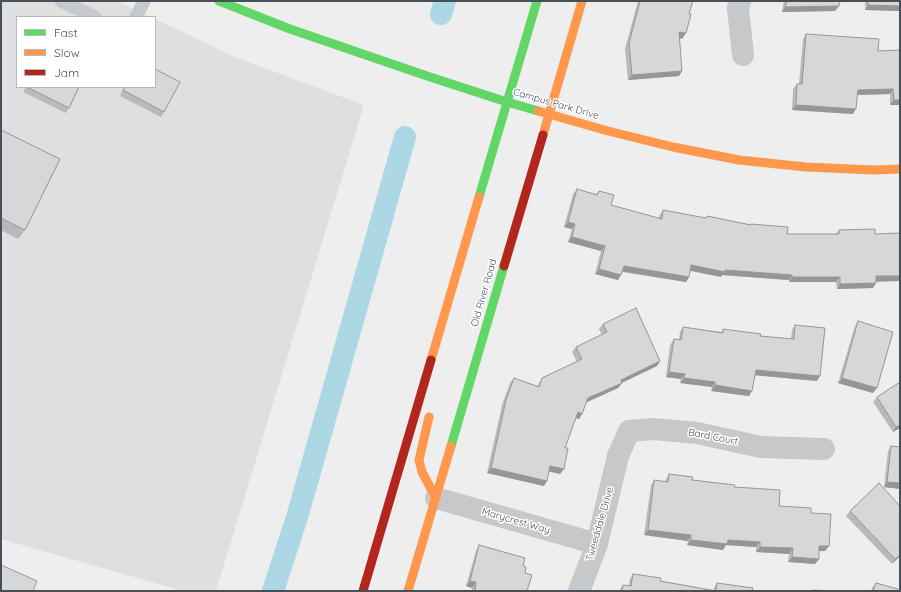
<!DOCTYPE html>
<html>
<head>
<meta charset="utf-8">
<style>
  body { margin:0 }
  #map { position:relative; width:901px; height:592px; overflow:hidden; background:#eee; font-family:Quicksand,sans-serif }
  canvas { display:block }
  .frame { position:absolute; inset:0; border:2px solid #475058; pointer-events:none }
  .legend { position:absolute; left:16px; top:16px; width:140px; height:72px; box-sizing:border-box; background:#fff; border:1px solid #b5b9bc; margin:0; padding:5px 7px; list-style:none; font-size:12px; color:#475058 }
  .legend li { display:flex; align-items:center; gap:8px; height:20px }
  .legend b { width:20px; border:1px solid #b5b9bc }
</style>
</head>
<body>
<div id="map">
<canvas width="901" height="592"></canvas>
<div class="frame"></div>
<ul class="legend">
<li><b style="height:5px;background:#63d668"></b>Fast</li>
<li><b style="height:5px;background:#ff974d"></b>Slow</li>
<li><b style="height:5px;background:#b3261e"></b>Jam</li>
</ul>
</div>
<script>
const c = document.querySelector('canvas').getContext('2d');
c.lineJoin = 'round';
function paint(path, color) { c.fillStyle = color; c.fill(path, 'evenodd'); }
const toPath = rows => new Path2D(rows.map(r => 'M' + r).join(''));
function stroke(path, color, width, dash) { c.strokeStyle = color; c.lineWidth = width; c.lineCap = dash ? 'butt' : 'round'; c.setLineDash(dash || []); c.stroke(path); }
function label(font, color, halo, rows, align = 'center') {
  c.font = font + ' Quicksand,sans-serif'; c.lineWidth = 3; c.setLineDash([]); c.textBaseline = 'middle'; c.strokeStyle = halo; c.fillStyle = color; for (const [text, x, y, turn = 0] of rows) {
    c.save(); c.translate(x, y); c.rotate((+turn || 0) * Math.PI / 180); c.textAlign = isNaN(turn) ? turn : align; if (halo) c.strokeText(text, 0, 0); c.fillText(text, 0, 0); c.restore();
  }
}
paint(toPath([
  [1,1,117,1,150,17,17,17,17,87,155,87,155,19,235,57,364,105,216,591,183,591,1,539]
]), '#e0dfdf');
stroke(toPath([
  [441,14,445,1],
  [273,591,298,514,405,137]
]), '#acd8e6', 22);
stroke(toPath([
  [61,1,95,17],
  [136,17,144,1]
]), '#c6c8c9', 13);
stroke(toPath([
  [740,1,738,8,743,55],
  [436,498,597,544],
  [579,591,597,544,618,456,629,431,654,429,697,433,761,447,824,449]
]), '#c6c8c9', 22);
stroke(toPath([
  [219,1,290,29,427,76,507,102,538,111],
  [479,197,537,1],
  [451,446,504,266]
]), '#63d668', 9);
stroke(toPath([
  [538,111,608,131,673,147,739,160,806,167,874,170,900,169],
  [543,135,582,1],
  [431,360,479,197],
  [429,417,419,460,422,472,436,498],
  [408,591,451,446]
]), '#ff974d', 9);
stroke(toPath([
  [504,266,543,135],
  [363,591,431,360]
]), '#b3261e', 9);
paint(toPath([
  [638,1,693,1,682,39,680,38,679,76,628,80,625,49],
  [784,1,840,1,835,11,782,12],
  [865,1,900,1,900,11,865,10],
  [806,34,878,51,900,50,900,105,890,105,890,94,857,95,853,114,792,110,793,89,797,84,799,84,803,39],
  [26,87,79,87,69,108,66,113,23,92],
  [124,87,155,87,164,112,161,117,120,96],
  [1,130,25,230,18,239,1,230],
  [577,189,596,194,599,191,611,205,659,219,659,216,663,210,706,218,707,216,751,225,751,224,787,234,836,234,839,230,876,282,873,288,837,289,836,282,789,282,789,280,722,275,721,277,690,271,689,277,686,282,622,272,618,280,595,274,601,251,568,242,572,229,564,227,573,194],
  [858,321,873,393,838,383,855,326],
  [603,324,660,361,657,366,622,383,618,388,587,402,582,414,579,419,576,418,565,448,560,474,549,471,544,486,487,473,502,405,510,383,514,378,538,386,539,383,542,378,577,362,572,352,576,347,602,335,599,329],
  [795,325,817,381,755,375,749,396,711,391,712,387,680,383,681,379,666,377,670,345,674,339,679,340,680,332,683,327,721,332,723,329,760,336,791,339,792,330],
  [877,397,900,428,893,432,873,402],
  [891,446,900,489,884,487,888,451],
  [669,474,692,480,734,487,779,506,811,513,825,551,819,551,819,559,815,564,788,562,789,554,756,552,756,547,726,545,723,550,687,545,688,541,644,535,651,485,654,480,665,482,666,479],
  [850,511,900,556,892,564,846,516],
  [479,545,523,566,525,573,527,591,472,591,472,588,466,586,476,551],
  [633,574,660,581,713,590,714,588,717,583,752,591,619,591,623,585,629,585,630,579],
  [876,583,898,591,871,591,872,588]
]), '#b9b9ba');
paint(toPath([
  [868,5,900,6,900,11,865,10],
  [839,6,835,11,782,12,785,7],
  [679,32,686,33,682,39,676,37],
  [682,71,679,76,628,80,632,75],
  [893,89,890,94,854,95,858,90],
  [894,100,900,100,900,105,890,105],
  [796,105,856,109,853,114,792,110],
  [568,222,575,224,572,229,564,227],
  [572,237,605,246,601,251,568,242],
  [691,265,725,270,792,275,789,280,722,275,721,277,688,270],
  [624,266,689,277,686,282,620,271],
  [599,269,621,275,618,280,595,274],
  [876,276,900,276,900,281,872,282],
  [792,277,840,277,836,282,789,282],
  [876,283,873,288,837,289,840,284],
  [660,361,657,366,617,385,621,380],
  [756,370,820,376,817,381,752,375],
  [669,372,685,374,681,379,666,377],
  [684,378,715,382,712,387,680,383],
  [842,378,877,388,873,393,838,383],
  [622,383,618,388,585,403,588,398],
  [715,385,752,391,749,396,711,391],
  [578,412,582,414,579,419,575,418],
  [900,425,900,428,893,432,896,427],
  [550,466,564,469,560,474,547,471],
  [491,468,547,481,544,486,487,473],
  [887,482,900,483,900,489,884,487],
  [648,530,691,535,688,541,644,535],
  [691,540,728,540,760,542,756,547,726,545,723,550,687,545],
  [819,546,829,546,825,551,816,551],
  [760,547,793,548,789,554,756,552],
  [900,555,900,556,892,564,895,559],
  [792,557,819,559,815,564,788,562],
  [470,581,476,582,472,588,466,586]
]), '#969697');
const building = toPath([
  [640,1,693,1,689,14,691,14,686,33,679,32,682,71,632,75,629,43,640,1],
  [787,1,840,1,839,6,785,7,787,1],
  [868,1,900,1,900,6,868,5,868,1],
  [806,34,879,39,878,51,900,50,900,100,894,100,893,89,858,90,856,109,796,105,797,84,802,84,806,34],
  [155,69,180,82,164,112,123,90,125,87,155,87,155,69],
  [27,87,79,87,69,108,27,87],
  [1,130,60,159,25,230,1,218,1,130],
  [577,189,597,195,599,191,614,195,611,205,662,219,663,210,706,218,707,216,751,225,751,224,788,227,787,234,839,234,839,230,875,229,875,234,900,233,900,276,876,276,876,283,840,284,840,277,792,277,792,275,725,270,725,272,691,265,689,277,624,266,621,275,599,269,605,246,572,237,575,224,568,222,577,189],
  [636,308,660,361,621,380,622,383,588,398,582,414,578,412,565,448,568,448,564,469,550,466,547,481,491,468,506,400,514,378,539,387,542,378,582,359,576,347,607,332,603,324,636,308],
  [858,321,893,332,877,388,842,378,858,321],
  [795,325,825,328,820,376,756,370,752,391,715,385,715,382,684,378,685,374,669,372,674,339,681,340,683,327,723,333,723,329,761,334,760,336,794,339,795,325],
  [900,382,900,425,896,427,877,397,900,382],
  [891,446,900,447,900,483,887,482,891,446],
  [669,474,693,477,692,480,735,485,734,487,780,490,779,506,811,508,811,513,831,514,829,546,819,546,819,559,792,557,793,548,760,547,760,542,728,540,727,544,691,540,691,535,648,530,654,480,668,482,669,474],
  [879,483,900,506,900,555,895,559,850,511,879,483],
  [479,545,525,558,523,566,526,567,525,573,532,575,527,591,475,591,476,582,470,581,479,545],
  [1,565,37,581,33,591,1,591,1,565],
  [633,574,661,578,660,581,716,591,717,583,753,588,752,591,622,591,623,585,631,586,633,574],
  [876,583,898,589,898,591,873,591,876,583],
  [813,590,834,591,813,591,813,590]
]);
paint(building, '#d7d7d8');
stroke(building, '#969697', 1);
label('10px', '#475058', '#fff', [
  ["Campus Park Drive",556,104,16],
  ["Old River Road",484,293,-74],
  ["Bard Court",713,437,11],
  ["Marycrest Way",516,521,16],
  ["Tweeddale Drive",600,524,-74]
]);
</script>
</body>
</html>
